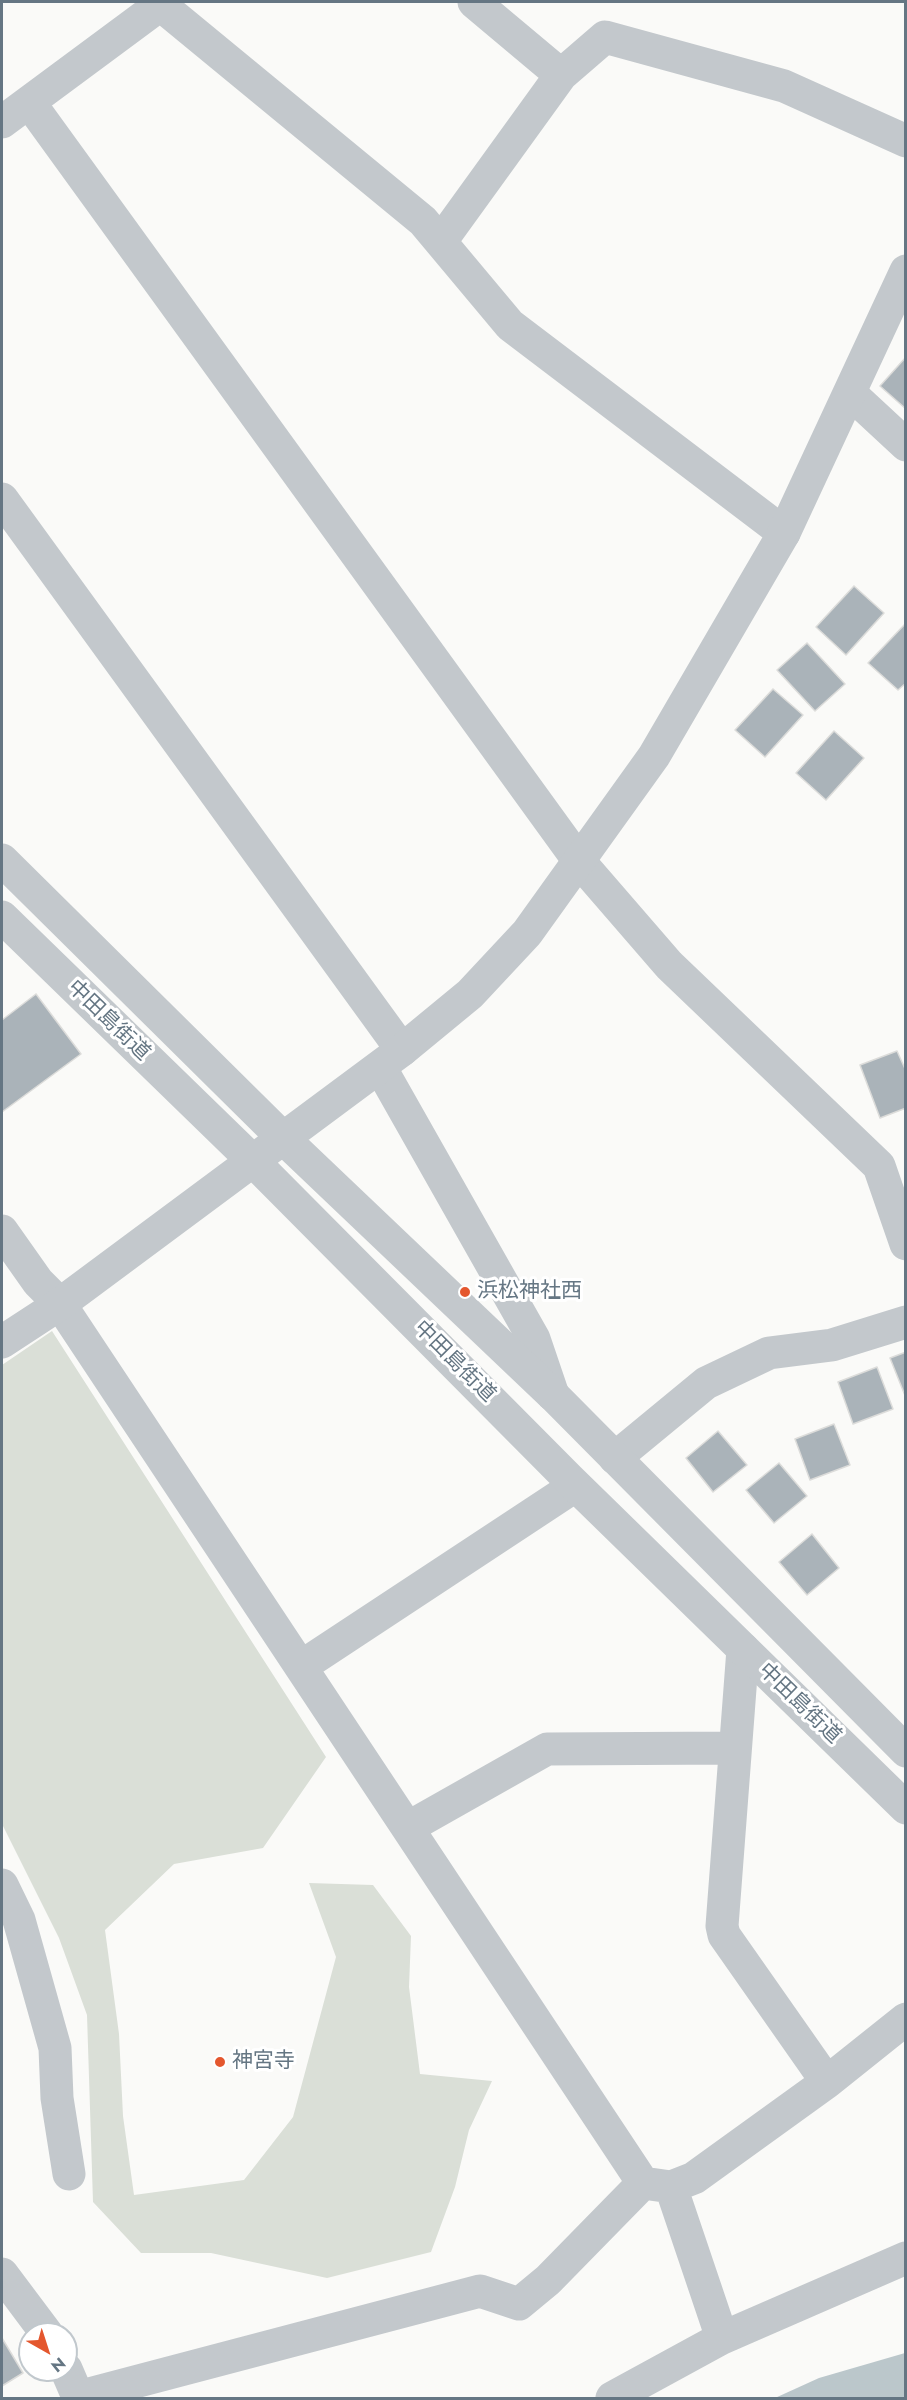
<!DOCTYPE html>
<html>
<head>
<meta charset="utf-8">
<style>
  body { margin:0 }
  #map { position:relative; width:907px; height:2400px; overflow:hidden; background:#fafaf8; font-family:Jost,sans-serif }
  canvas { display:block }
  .frame { position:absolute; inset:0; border:3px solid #657683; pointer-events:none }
  .north { position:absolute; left:18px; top:2322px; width:60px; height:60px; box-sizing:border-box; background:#fff; border:2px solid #c1c8cd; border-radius:50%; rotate:141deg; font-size:16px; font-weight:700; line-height:24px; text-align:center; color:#657683 }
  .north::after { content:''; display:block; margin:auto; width:21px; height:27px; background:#e4572e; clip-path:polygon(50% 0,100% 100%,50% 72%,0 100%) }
</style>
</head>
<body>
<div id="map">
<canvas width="907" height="2400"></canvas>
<div class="frame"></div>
<div class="north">N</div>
</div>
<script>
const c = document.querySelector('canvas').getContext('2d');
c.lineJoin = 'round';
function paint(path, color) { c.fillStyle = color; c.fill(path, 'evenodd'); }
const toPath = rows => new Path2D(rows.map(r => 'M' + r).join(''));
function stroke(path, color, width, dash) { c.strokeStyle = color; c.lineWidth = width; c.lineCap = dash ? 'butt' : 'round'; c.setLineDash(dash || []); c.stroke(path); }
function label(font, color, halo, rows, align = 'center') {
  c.font = font + ' Jost,"Noto Sans JP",sans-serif'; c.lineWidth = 6; c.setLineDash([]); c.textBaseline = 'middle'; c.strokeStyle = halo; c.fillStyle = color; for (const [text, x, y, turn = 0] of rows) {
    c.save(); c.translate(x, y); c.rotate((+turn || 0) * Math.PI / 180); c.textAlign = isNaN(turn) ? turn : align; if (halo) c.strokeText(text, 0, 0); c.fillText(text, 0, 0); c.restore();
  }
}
paint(toPath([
  [52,1331,326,1757,263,1848,174,1864,105,1930,119,2034,123,2116,134,2195,244,2180,293,2117,336,1957,309,1883,373,1885,411,1936,409,1987,420,2074,492,2081,469,2130,455,2187,431,2252,327,2278,211,2253,141,2253,93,2202,87,2015,59,1938,2,1824,2,1365]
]), '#dadfd7');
paint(toPath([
  [905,2353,905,2398,775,2398,819,2378]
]), '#bbc7cb');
const building = toPath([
  [906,357,906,409,880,386,906,357],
  [854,586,884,613,846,655,816,627,854,586],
  [906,623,906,683,898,690,868,663,906,623],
  [807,643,845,684,815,711,777,670,807,643],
  [773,689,803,715,765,757,735,730,773,689],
  [834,731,864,758,826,800,796,773,834,731],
  [36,994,81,1054,2,1112,2,1020,36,994],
  [897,1051,906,1071,906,1108,880,1118,860,1065,897,1051],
  [906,1352,906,1398,890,1358,906,1352],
  [877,1367,893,1409,853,1424,838,1382,877,1367],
  [834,1424,850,1465,810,1480,795,1439,834,1424],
  [718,1431,747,1465,713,1492,686,1458,718,1431],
  [779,1463,807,1496,774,1523,746,1490,779,1463],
  [812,1534,839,1568,807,1595,779,1562,812,1534],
  [2,2338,23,2373,2,2386,2,2338]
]);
paint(building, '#aab3b9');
stroke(building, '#dcdcda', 1.5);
stroke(toPath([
  [157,2,423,221,510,325,784,533],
  [474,2,561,75],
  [29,102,579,861,669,965,879,1166,906,1244],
  [2,122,164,2],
  [441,241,561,75,605,37,784,86,906,141],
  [851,394,906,445],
  [2,499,402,1050],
  [380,1067,534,1339,553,1395],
  [2,1231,38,1282,60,1304,643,2183,671,2187,694,2178,827,2082,906,2019],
  [615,1458,706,1383,769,1353,832,1345,906,1322],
  [743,1649,722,1926,724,1935,827,2082],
  [302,1666,575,1486],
  [409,1827,547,1749,735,1748],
  [2,1885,19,1920,55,2048,57,2098,69,2174],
  [671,2187,722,2338],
  [2,2274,47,2334],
  [66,2369,78,2397,480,2291,519,2304,548,2280,643,2183],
  [612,2398,722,2338,906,2258]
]), '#c3c8cc', 33);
stroke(toPath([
  [2,860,284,1139,553,1395,906,1751],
  [2,917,254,1162,569,1479,906,1808],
  [2,1342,60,1304,402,1050,470,994,527,933,654,756,784,533,906,271]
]), '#c3c8cc', 33);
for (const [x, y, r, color] of [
  [465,1292,6,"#e4572e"],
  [220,2062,6,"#e4572e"]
]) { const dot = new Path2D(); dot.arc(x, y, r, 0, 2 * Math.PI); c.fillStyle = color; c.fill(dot); stroke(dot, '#fff', 2); }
label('21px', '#657683', '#fff', [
  ["中田島街道",108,1021,44],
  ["中田島街道",454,1362,45],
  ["中田島街道",799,1704,44]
]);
label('21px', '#657683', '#fff', [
  ["浜松神社西",477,1292],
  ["神宮寺",232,2062]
], 'left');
</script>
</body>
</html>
